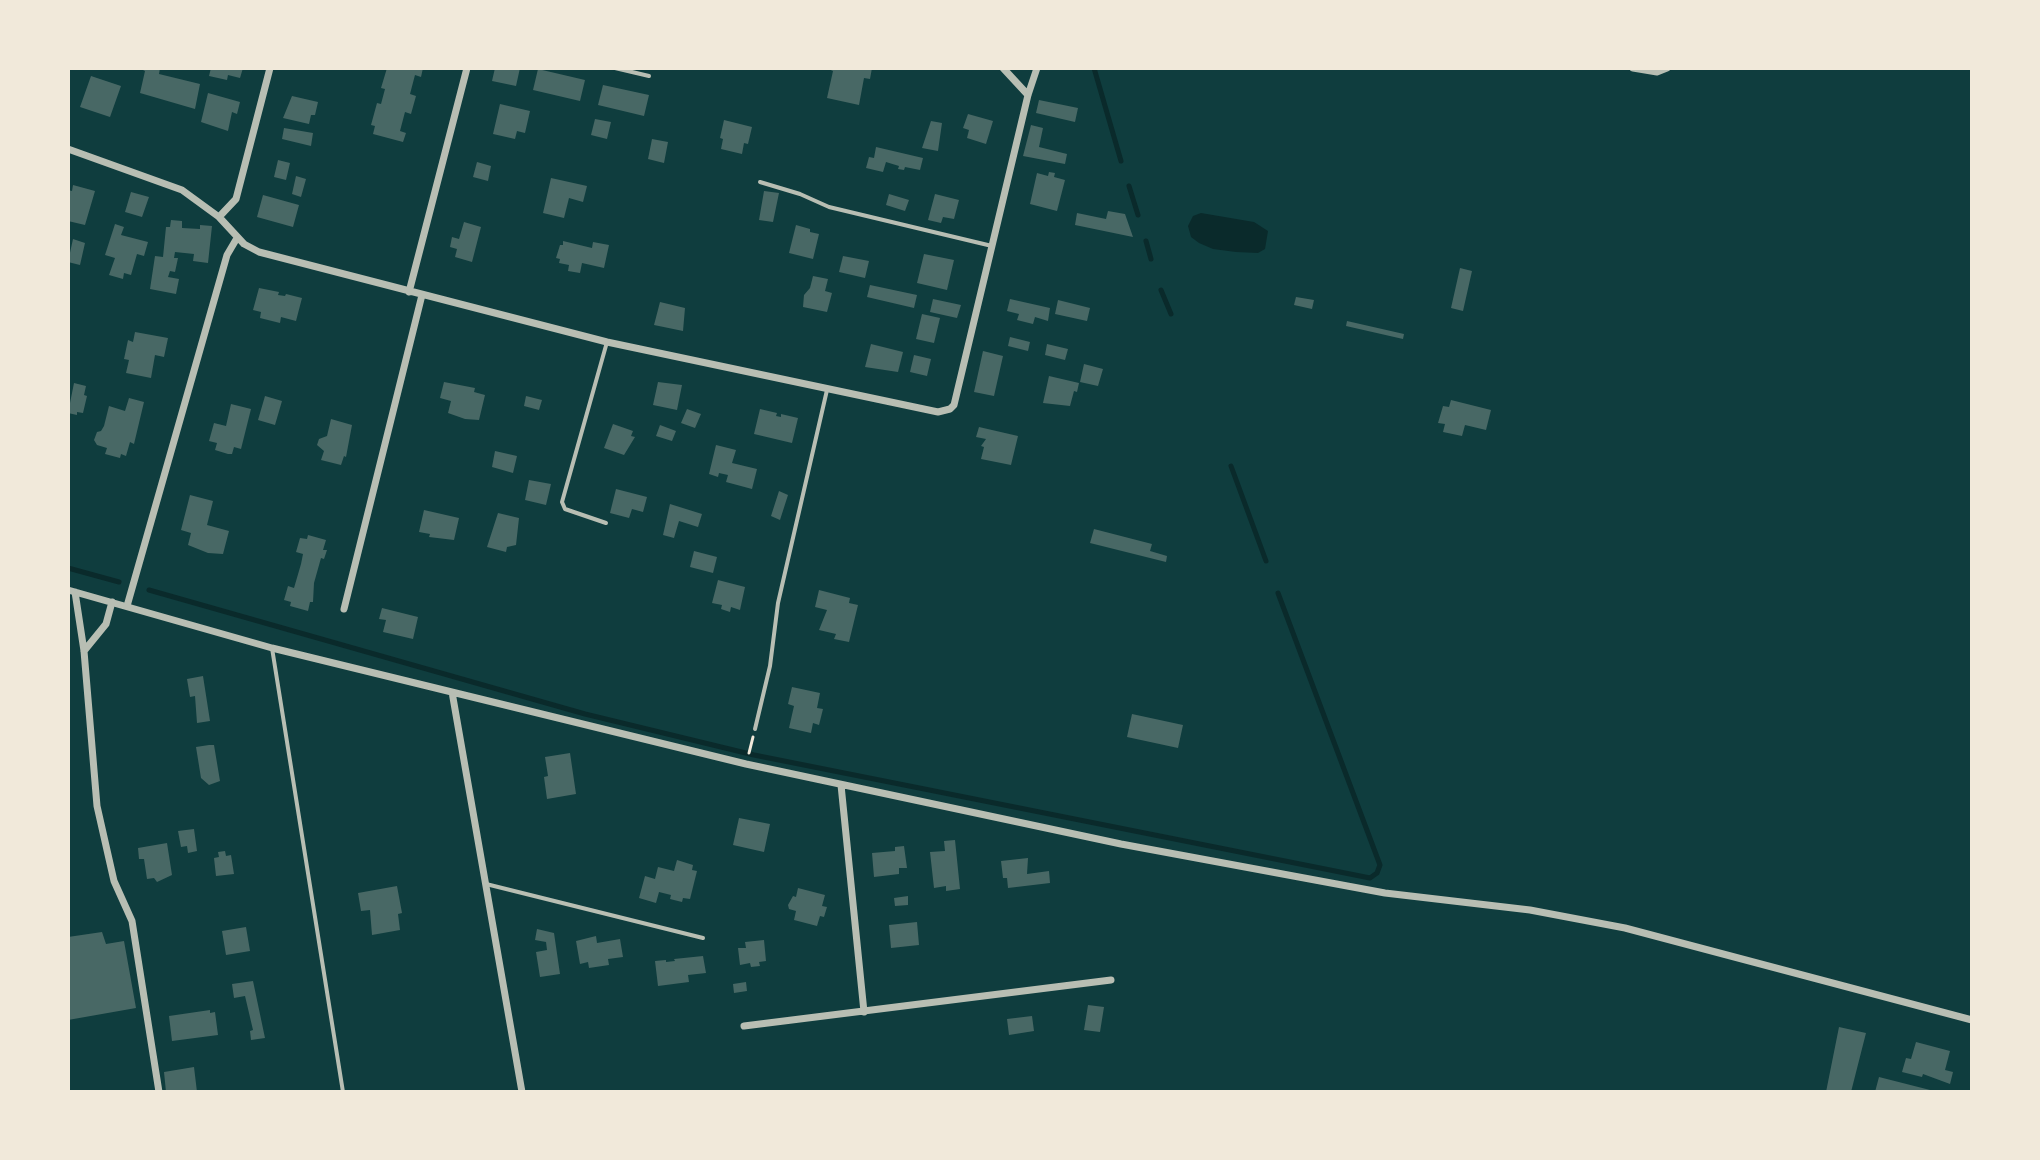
<!DOCTYPE html>
<html>
<head>
<meta charset="utf-8">
<style>
  body { margin:0 }
  #map { position:relative; width:2040px; height:1160px; overflow:hidden; background:#0f3d3e; font-family:"PT Sans Narrow",sans-serif }
  canvas { display:block }
  .frame { position:absolute; inset:0; border:70px solid #f1e9da; pointer-events:none }
</style>
</head>
<body>
<div id="map">
<canvas width="2040" height="1160"></canvas>
<div class="frame"></div>
</div>
<script>
const c = document.querySelector('canvas').getContext('2d');
c.lineJoin = 'round';
function paint(path, color) { c.fillStyle = color; c.fill(path, 'evenodd'); }
const toPath = rows => new Path2D(rows.map(r => 'M' + r).join(''));
function stroke(path, color, width, dash) { c.strokeStyle = color; c.lineWidth = width; c.lineCap = dash ? 'butt' : 'round'; c.setLineDash(dash || []); c.stroke(path); }
paint(toPath([
  [1201,213,1254,222,1268,231,1265,249,1258,253,1236,252,1213,249,1199,243,1191,237,1188,226,1193,216]
]), '#0a2a2b');
stroke(toPath([
  [1094,68,1121,161],
  [1129,186,1138,215],
  [1146,241,1151,259],
  [1161,290,1171,314],
  [1231,466,1266,561],
  [68,568,119,582],
  [149,590,585,714,754,755,1370,878,1377,873,1380,865,1278,593]
]), '#0a2a2b', 5);
paint(toPath([
  [139,68,160,68,159,74,200,84,195,109,140,93,145,71],
  [211,68,243,68,240,78,228,75,227,80,209,76],
  [387,68,423,68,421,77,415,75,410,94,416,96,411,114,405,112,400,131,406,133,403,142,373,134,375,126,371,125,377,103,381,104,385,89,381,88],
  [495,68,520,68,516,86,492,81],
  [826,68,872,68,870,79,864,78,859,105,827,98,833,71],
  [538,69,585,80,580,101,533,90],
  [91,76,121,86,110,117,80,107],
  [603,85,649,95,644,116,598,105],
  [208,93,240,102,237,114,232,112,228,131,201,122],
  [292,96,318,102,315,115,311,115,309,124,283,118],
  [1039,100,1078,108,1075,122,1036,113],
  [500,104,530,111,525,133,517,131,515,139,493,134],
  [968,114,993,121,986,144,967,138,969,130,963,128],
  [595,119,611,122,607,139,591,135],
  [724,120,752,127,748,144,744,143,742,154,721,149,723,139,720,138],
  [931,121,942,123,938,151,922,148],
  [1031,125,1043,128,1039,147,1067,154,1065,164,1023,156],
  [284,128,313,133,311,146,282,139],
  [652,139,668,142,664,163,648,159],
  [876,147,923,158,920,170,905,167,904,170,898,169,899,166,886,162,883,172,866,168,869,157,874,158],
  [278,160,290,163,286,180,274,177],
  [477,162,491,166,488,181,473,177],
  [1049,172,1055,173,1054,177,1065,180,1057,211,1030,204,1037,173,1048,176],
  [296,176,306,179,301,197,292,194],
  [551,178,587,186,583,202,569,198,564,218,543,213],
  [73,185,95,191,85,225,68,221,68,190,72,191],
  [764,191,779,193,773,222,759,220],
  [131,192,149,197,142,217,125,212],
  [889,194,909,200,905,211,886,205],
  [935,194,959,200,954,219,943,217,941,223,928,220],
  [263,195,299,205,293,227,257,217],
  [1108,211,1125,214,1133,237,1075,225,1077,213,1106,219],
  [171,220,182,221,182,228,200,229,200,225,212,226,208,263,193,261,194,254,175,252,174,258,178,258,175,272,170,271,168,277,179,279,176,294,150,289,155,256,163,257,166,227,170,227],
  [464,222,481,227,472,262,455,257,457,249,450,247,452,237,459,239],
  [115,224,124,227,121,235,148,242,144,256,137,254,131,275,124,273,123,279,109,275,115,258,105,255],
  [796,225,810,229,810,232,819,234,813,259,789,253],
  [73,239,85,243,80,265,68,262],
  [563,241,592,248,593,242,609,245,604,268,582,263,580,273,568,271,569,265,559,263,560,259,556,258,560,245,563,245],
  [924,254,954,260,947,290,917,283],
  [843,256,869,261,865,278,839,272],
  [1460,268,1472,271,1463,311,1451,308],
  [813,276,828,279,825,291,832,293,827,312,803,307,804,295,810,288],
  [870,285,917,295,914,308,867,297],
  [259,288,279,292,278,295,285,296,286,294,302,298,296,321,281,317,280,323,260,318,261,312,253,310],
  [1296,297,1314,300,1312,309,1294,305],
  [933,299,961,305,957,318,930,312],
  [1010,299,1050,308,1048,321,1035,317,1033,324,1017,320,1019,314,1007,311],
  [1058,300,1090,308,1087,321,1055,314],
  [660,302,685,308,683,331,654,325],
  [922,314,940,318,934,343,916,339],
  [1347,321,1404,334,1403,339,1346,326],
  [135,332,168,338,164,357,155,355,151,378,126,373,129,360,124,359,128,340,133,342],
  [1010,337,1030,342,1028,351,1008,346],
  [871,344,903,352,898,372,865,367],
  [1047,344,1068,349,1065,360,1045,355],
  [983,351,1003,356,994,396,974,392],
  [914,355,931,359,927,376,910,372],
  [1084,364,1103,369,1098,386,1080,382],
  [1049,376,1079,383,1077,392,1074,391,1070,406,1043,403],
  [444,382,475,388,474,392,485,395,479,420,465,419,448,413,451,401,440,398],
  [658,382,682,385,677,410,653,405],
  [74,383,86,386,84,395,87,396,83,413,77,412,77,415,68,413],
  [265,396,282,401,275,425,258,420],
  [526,396,542,400,539,410,524,406],
  [129,398,144,402,134,444,130,442,126,456,121,454,120,458,105,454,107,448,97,445,94,440,97,432,101,431,104,426,109,406,125,411],
  [1451,400,1491,410,1486,430,1465,425,1462,436,1443,432,1445,424,1438,423,1443,406,1449,407],
  [231,404,251,409,241,449,234,447,232,454,228,454,215,450,217,443,209,441,214,423,226,426],
  [687,409,701,414,695,428,681,423],
  [760,409,777,413,776,416,781,417,781,414,798,418,792,443,754,434],
  [331,419,352,425,346,457,344,456,341,465,321,460,324,451,317,445,319,439,327,436],
  [613,424,633,431,631,436,635,437,624,455,604,448],
  [660,425,676,431,672,441,656,436],
  [979,427,1018,436,1011,465,981,459,984,447,981,446,986,439,976,437],
  [716,445,736,450,732,463,757,469,752,489,726,482,728,475,719,473,718,477,709,474],
  [495,451,517,456,513,473,492,467],
  [529,480,551,484,546,505,525,500],
  [616,489,647,497,643,512,632,509,629,518,610,513],
  [779,491,788,495,780,520,771,516],
  [190,495,213,501,207,525,229,531,223,554,208,553,188,545,191,533,181,530],
  [670,504,702,514,698,527,679,521,674,538,663,535],
  [424,510,459,518,454,540,429,537,430,534,419,532],
  [498,513,519,518,516,545,507,547,506,552,487,547],
  [1094,529,1152,544,1150,551,1167,556,1166,562,1090,543],
  [308,535,326,540,323,550,327,550,324,559,321,558,314,583,313,602,310,602,308,611,290,606,291,602,284,600,288,586,294,588,301,564,303,554,296,552,300,538,307,539],
  [694,551,717,557,713,573,690,567],
  [718,580,745,587,740,610,731,607,730,612,721,609,722,605,712,603],
  [819,590,850,598,849,603,858,605,849,642,834,639,836,634,819,630,827,610,815,607],
  [382,608,418,617,413,639,383,632,386,620,379,619],
  [203,676,210,721,197,723,195,696,190,697,187,679],
  [792,687,820,693,817,708,823,709,819,725,813,723,811,733,789,728,794,706,788,704],
  [1132,714,1183,725,1178,748,1127,737],
  [209,745,214,745,220,781,209,785,201,778,196,747],
  [570,753,576,794,547,799,544,777,548,776,545,757],
  [739,818,770,824,764,852,733,845],
  [194,829,197,851,188,853,187,846,181,847,178,831],
  [955,840,960,889,946,891,946,886,934,888,930,852,945,851,944,841],
  [167,843,172,875,157,882,154,878,147,879,144,859,139,859,138,848],
  [904,846,907,868,899,868,899,874,874,877,872,853,895,851,895,847],
  [225,851,226,856,231,855,234,874,216,876,214,858,219,857,218,852],
  [1028,858,1027,874,1049,871,1050,883,1008,888,1007,878,1003,878,1001,861],
  [677,860,693,865,692,870,697,871,690,899,683,898,682,902,670,899,671,895,659,892,656,903,639,898,645,876,655,879,658,867,674,871],
  [397,886,402,913,398,914,400,930,372,935,370,910,361,911,358,893],
  [798,888,825,895,822,906,827,907,824,917,820,916,817,926,794,920,796,911,789,909,788,905,793,896,796,897],
  [908,896,908,905,895,906,894,898],
  [917,922,919,945,891,948,889,925],
  [246,927,250,951,226,955,222,931],
  [537,929,554,933,560,974,540,977,536,952,547,950,546,942,535,940],
  [102,932,106,944,124,941,136,1008,68,1020,68,937],
  [596,936,597,943,620,939,623,957,608,959,609,965,589,968,588,962,580,964,576,941],
  [764,940,766,961,759,962,760,966,751,967,750,963,740,965,738,948,746,948,745,942],
  [703,956,706,973,688,975,689,982,658,986,655,961,666,960,666,962,675,961,674,959],
  [253,981,265,1038,251,1040,250,1031,253,1030,245,996,234,998,232,984],
  [746,982,747,991,734,993,733,984],
  [1088,1005,1104,1007,1100,1032,1084,1030],
  [210,1010,210,1013,215,1012,218,1035,172,1041,169,1016],
  [1032,1016,1034,1031,1009,1035,1007,1019],
  [1839,1027,1866,1033,1851,1092,1826,1092],
  [1916,1042,1950,1051,1945,1070,1953,1072,1950,1084,1923,1074,1922,1077,1902,1072,1906,1058,1911,1059],
  [194,1067,197,1092,166,1092,164,1072],
  [1879,1077,1934,1091,1934,1092,1875,1092]
]), '#486865');
stroke(toPath([
  [749,753,753,737]
]), '#f1e9da', 3);
stroke(toPath([
  [615,68,649,76],
  [760,182,800,194,829,207,992,246],
  [606,523,565,509,562,502,607,342],
  [272,648,343,1092],
  [755,729,770,666,778,603,827,390],
  [486,884,703,938]
]), '#b8beb3', 4);
stroke(toPath([
  [1003,68,1028,95],
  [1633,68,1657,72,1667,68],
  [68,149,182,190,219,217,244,244,259,252,607,342,938,412,950,409,954,405,1028,95,1037,68],
  [219,217,236,199,270,68],
  [409,292,467,68],
  [68,590,272,648,746,764,1121,844,1385,893,1530,910,1625,928,1972,1020],
  [75,592,84,651,97,806,114,881,132,921,159,1092],
  [127,606,227,255,237,238],
  [344,609,422,295],
  [84,651,106,624,112,602],
  [452,692,522,1092],
  [841,785,864,1012],
  [744,1026,1111,980]
]), '#b8beb3', 7);
</script>
</body>
</html>
